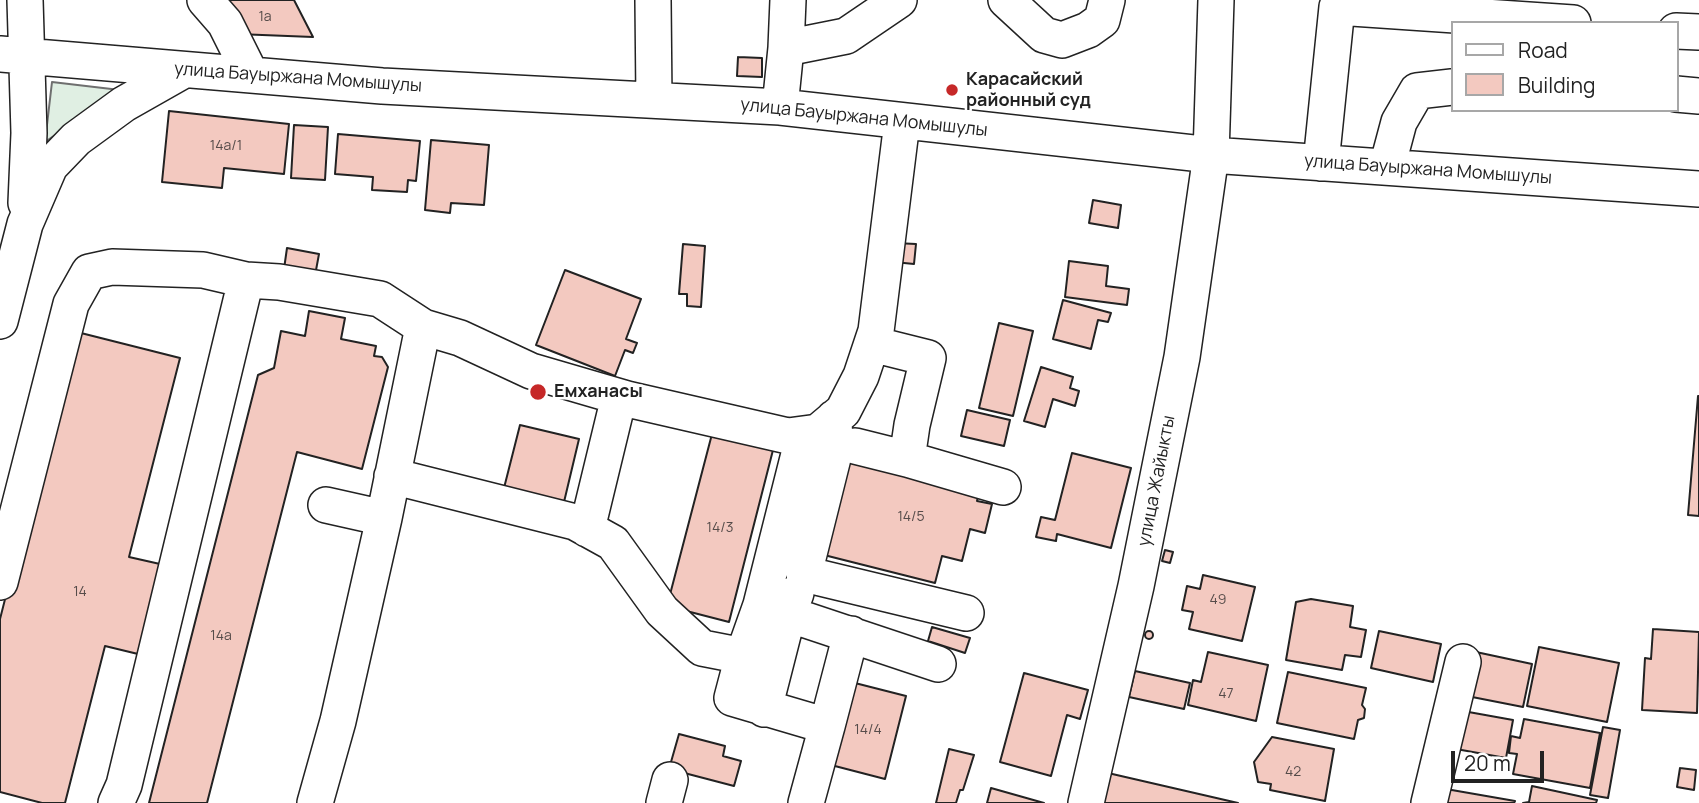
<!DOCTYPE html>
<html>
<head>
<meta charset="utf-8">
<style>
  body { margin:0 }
  #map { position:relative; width:1699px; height:803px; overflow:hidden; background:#fff; font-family:Manrope,sans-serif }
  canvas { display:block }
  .legend { position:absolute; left:1451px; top:21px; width:228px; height:91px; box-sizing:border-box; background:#fff; border:2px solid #a7a7a7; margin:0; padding:9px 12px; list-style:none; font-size:21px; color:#222 }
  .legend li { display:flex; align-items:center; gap:14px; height:35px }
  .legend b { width:35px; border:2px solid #a7a7a7 }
  .scale { position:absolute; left:1451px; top:751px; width:93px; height:32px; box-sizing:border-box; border:4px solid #222; border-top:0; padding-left:9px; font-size:21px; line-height:24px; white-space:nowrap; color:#222; -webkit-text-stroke:5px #fff; paint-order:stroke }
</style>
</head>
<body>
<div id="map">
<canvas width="1699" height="803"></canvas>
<ul class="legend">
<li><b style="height:9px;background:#fff"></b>Road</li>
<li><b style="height:19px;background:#f3c9c0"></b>Building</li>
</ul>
<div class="scale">20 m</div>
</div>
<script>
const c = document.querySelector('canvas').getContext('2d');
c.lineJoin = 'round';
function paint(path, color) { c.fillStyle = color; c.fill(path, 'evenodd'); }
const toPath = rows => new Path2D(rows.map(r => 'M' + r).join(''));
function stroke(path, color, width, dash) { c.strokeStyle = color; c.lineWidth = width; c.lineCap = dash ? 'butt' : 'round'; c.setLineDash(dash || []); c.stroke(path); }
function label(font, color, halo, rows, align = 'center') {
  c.font = font + ' Manrope,sans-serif'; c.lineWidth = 5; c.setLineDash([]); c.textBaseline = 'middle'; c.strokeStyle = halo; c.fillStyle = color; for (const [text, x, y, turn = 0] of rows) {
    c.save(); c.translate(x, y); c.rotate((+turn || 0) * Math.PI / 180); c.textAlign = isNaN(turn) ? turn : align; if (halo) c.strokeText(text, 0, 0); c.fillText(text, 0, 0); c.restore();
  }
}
const green = toPath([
  [52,82,120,90,45,142,52,82]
]);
paint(green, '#e0efe3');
stroke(green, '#6f6f6f', 2);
const building = toPath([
  [219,0,294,0,313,37,237,34,219,0],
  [738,57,762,58,762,77,737,76,738,57],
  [169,111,289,124,284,174,224,168,222,188,162,182,169,111],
  [294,125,328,127,325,180,291,178,294,125],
  [338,134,420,141,416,181,408,180,407,192,372,190,373,177,335,174,338,134],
  [431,140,489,145,484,205,451,203,450,213,425,210,431,140],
  [1093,200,1121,205,1118,228,1089,223,1093,200],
  [895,243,916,244,914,264,894,262,895,243],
  [683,244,705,246,701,307,687,306,687,294,679,294,683,244],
  [287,248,319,254,314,281,283,276,287,248],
  [1069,261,1108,266,1106,286,1129,289,1127,305,1065,297,1069,261],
  [565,270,641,299,626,339,637,343,633,353,625,350,615,376,536,345,565,270],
  [1063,300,1111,313,1108,322,1098,320,1091,349,1053,339,1063,300],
  [309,311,345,318,341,339,376,346,374,356,382,357,388,367,362,469,297,452,207,803,149,803,258,375,274,368,281,331,305,336,309,311],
  [999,323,1033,331,1013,416,979,408,999,323],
  [73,331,180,358,129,557,160,564,138,654,105,646,65,803,42,803,0,792,0,619,73,331],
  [1041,367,1073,377,1070,388,1079,391,1075,406,1053,399,1045,427,1024,421,1041,367],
  [1698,396,1699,396,1699,516,1688,515,1698,396],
  [967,410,1010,420,1004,446,961,436,967,410],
  [520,425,579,439,564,502,504,488,520,425],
  [712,434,773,450,729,622,667,606,712,434],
  [1072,453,1131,468,1111,548,1057,534,1056,541,1036,537,1041,517,1055,520,1072,453],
  [847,460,979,492,977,501,992,504,985,533,970,529,962,561,942,556,935,583,824,555,847,460],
  [1165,550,1173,552,1170,563,1162,561,1165,550],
  [1203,575,1255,587,1242,641,1189,629,1193,612,1182,610,1187,586,1200,589,1203,575],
  [1311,599,1353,606,1350,627,1366,630,1361,657,1345,655,1342,670,1286,660,1296,602,1311,599],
  [932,627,970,638,965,653,928,641,932,627],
  [1653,629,1699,632,1697,713,1642,710,1645,658,1651,659,1653,629],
  '1145 635a4 4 0 1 1 8 0a4 4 0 1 1-8 0Z',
  [1379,631,1441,644,1433,682,1371,668,1379,631],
  [1539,647,1619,663,1607,722,1527,706,1539,647],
  [1208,652,1268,665,1256,721,1188,705,1193,680,1201,682,1208,652],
  [1476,652,1532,664,1523,707,1467,696,1476,652],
  [1135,671,1190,683,1184,709,1129,697,1135,671],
  [1288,672,1366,688,1362,705,1365,709,1364,718,1358,720,1354,739,1277,723,1288,672],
  [1024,673,1088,690,1080,719,1067,715,1051,776,1000,762,1024,673],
  [851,682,906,696,885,779,831,765,851,682],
  [1463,711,1513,720,1506,758,1456,749,1463,711],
  [1524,719,1600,733,1590,788,1513,774,1517,754,1509,753,1511,736,1520,738,1524,719],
  [1603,727,1620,730,1608,798,1590,795,1603,727],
  [679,734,725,746,723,756,741,761,734,786,669,769,679,734],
  [1272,737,1334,749,1325,801,1270,790,1271,784,1258,782,1254,762,1272,737],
  [949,749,974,755,963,790,960,790,956,803,936,803,949,749],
  [1680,768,1696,770,1694,790,1677,787,1680,768],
  [1108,773,1238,803,1101,803,1108,773],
  [1532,786,1597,800,1596,803,1523,803,1529,802,1532,786],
  [991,788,1044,803,987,803,991,788],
  [1446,789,1515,801,1514,803,1443,803,1446,789]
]);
paint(building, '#f3c9c0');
stroke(building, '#222', 2);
const minor = toPath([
  [25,0,29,133,26,203],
  [205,0,225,23,251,75],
  [653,0,654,100],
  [1006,0,1044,35,1062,40,1088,30,1102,20,1107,0],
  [1676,31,1699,32],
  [786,48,788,0],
  [0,54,382,86,780,107,1211,155,1699,189],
  [1676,94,1699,96],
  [780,107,786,48,846,36,899,0],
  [1321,163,1337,7,1573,23],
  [1387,167,1399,122,1417,91,1452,87],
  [0,321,25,224,50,166,76,139,124,104,184,70],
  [872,344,928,358,912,425,907,459,1003,487],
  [834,418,835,450,804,574,966,613],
  [855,446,907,459],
  [392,476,575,522,613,543,662,611,702,648,743,656,761,605,799,454,818,432],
  [326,505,384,518],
  [587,529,619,397],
  [0,582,71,304,89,272,112,267,203,270,246,280,279,282,380,299,423,327],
  [761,605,938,664],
  [743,656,732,698,827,726,806,803],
  [764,709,788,615,796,593],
  [827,726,851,634],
  [116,803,124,785,246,280],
  [315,803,338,721,384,518,423,327,460,338,531,371,627,399,788,436,818,432,843,411,861,376,876,331,902,122],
  [664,803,670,780],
  [1086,803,1136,586,1182,357,1211,155,1216,0],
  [1429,803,1463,662]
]);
stroke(minor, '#222', 38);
stroke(minor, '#fff', 35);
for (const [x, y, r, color] of [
  [952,90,7,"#c62828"],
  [538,392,9,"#c62828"]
]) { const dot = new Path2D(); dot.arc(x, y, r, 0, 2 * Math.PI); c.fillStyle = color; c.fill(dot); stroke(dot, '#fff', 2.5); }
label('14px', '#564c4a', null, [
  ["1а",265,17],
  ["14а/1",226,146],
  ["14/5",911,517],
  ["14/3",720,528],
  ["14",80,592],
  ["49",1218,600],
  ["14а",221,636],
  ["47",1226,694],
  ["14/4",868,730],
  ["42",1293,772]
]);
label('18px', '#222', '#fff', [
  ["улица Бауыржана Момышулы",298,78,4],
  ["улица Бауыржана Момышулы",864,118,6],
  ["улица Бауыржана Момышулы",1428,170,4],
  ["улица Жайыкты",1157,481,-79]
]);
label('bold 18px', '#222', '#fff', [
  ["Карасайский",966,80],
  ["районный суд",966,101],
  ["Емханасы",554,392]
], 'left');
</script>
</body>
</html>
